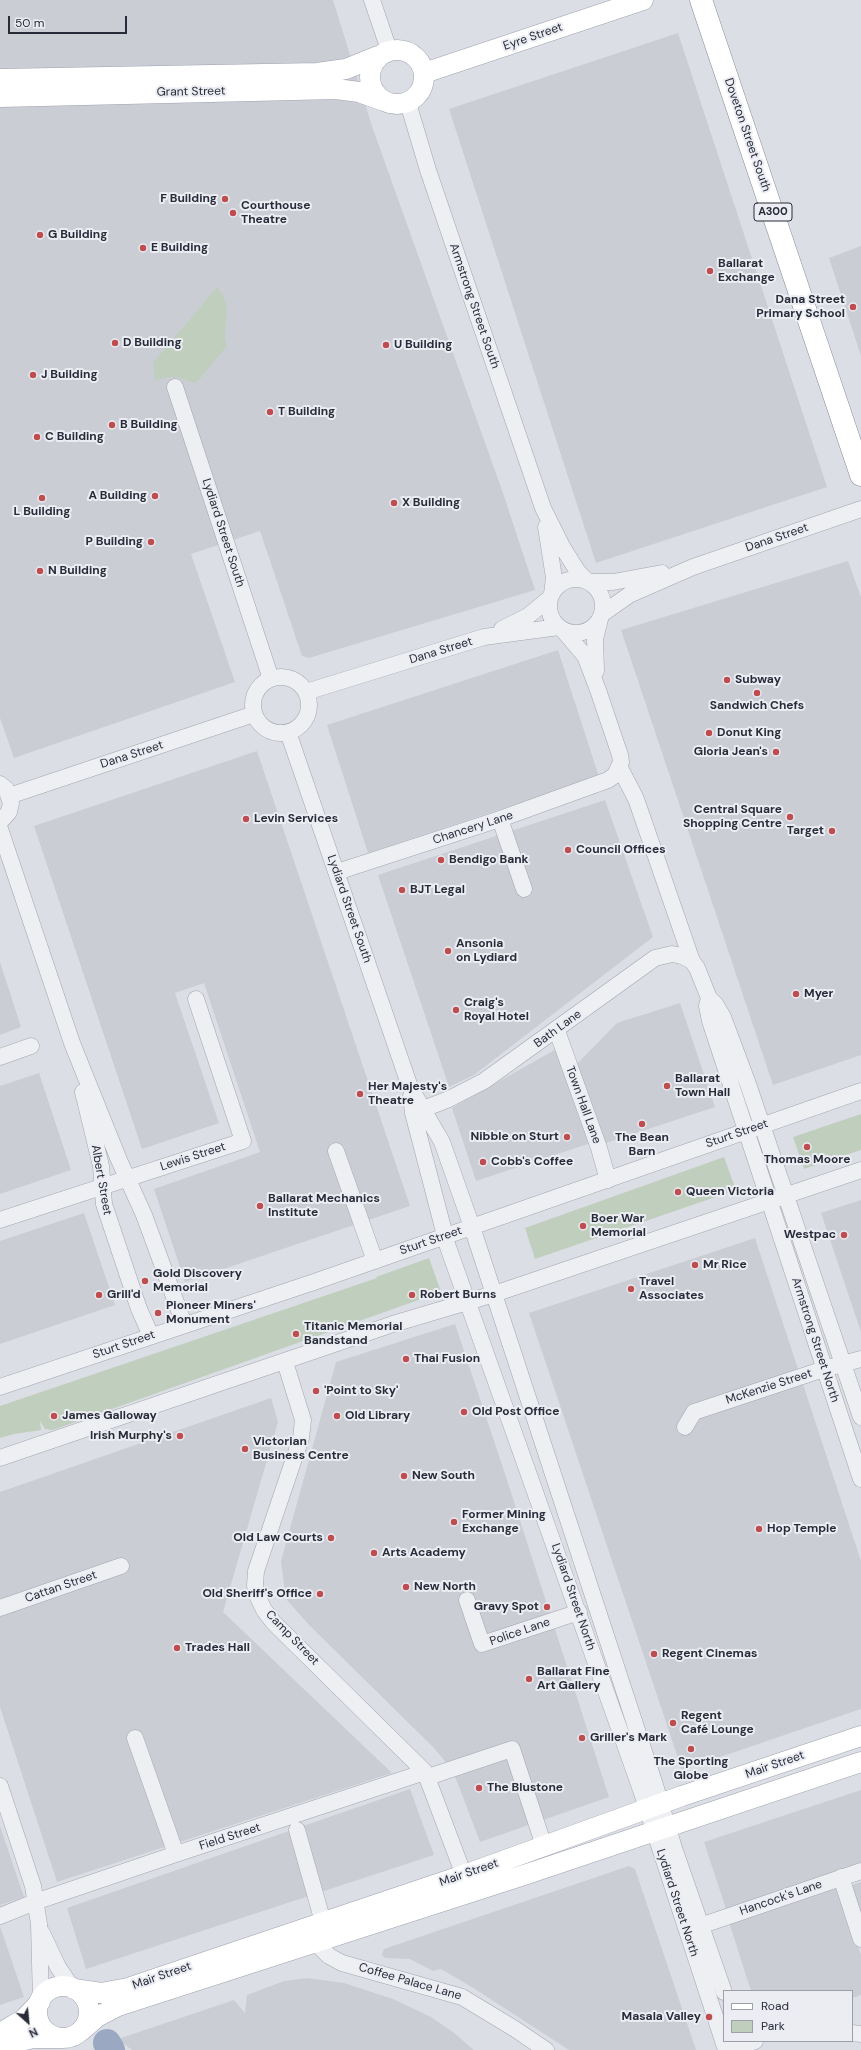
<!DOCTYPE html>
<html>
<head>
<meta charset="utf-8">
<style>
  body { margin:0 }
  #map { position:relative; width:861px; height:2050px; overflow:hidden; background:#dcdee5; font-family:"DM Sans",sans-serif }
  canvas { display:block }
  .legend { position:absolute; left:723px; top:1990px; width:130px; height:52px; box-sizing:border-box; background:#ebedf3; border:1px solid #9da0a9; margin:0; padding:5px 7px; list-style:none; font-size:12px; color:#282c39 }
  .legend li { display:flex; align-items:center; gap:8px; height:20px }
  .legend b { width:20px; border:1px solid #9da0a9 }
  .north { position:absolute; left:8px; top:2002px; width:40px; height:40px; -webkit-text-stroke:3px #ebedf3; paint-order:stroke; rotate:153deg; font-size:11px; font-weight:700; line-height:16px; text-align:center; color:#282c39 }
  .north::after { content:''; display:block; margin:auto; width:14px; height:18px; background:#282c39; clip-path:polygon(50% 0,100% 100%,50% 72%,0 100%) }
  .scale { position:absolute; left:8px; top:16px; width:119px; height:18px; box-sizing:border-box; border:2px solid #282c39; border-top:0; padding-left:5px; font-size:12px; line-height:14px; white-space:nowrap; color:#282c39; -webkit-text-stroke:3px #ebedf3; paint-order:stroke }
</style>
</head>
<body>
<div id="map">
<canvas width="861" height="2050"></canvas>
<ul class="legend">
<li><b style="height:5px;background:#fff"></b>Road</li>
<li><b style="height:11px;background:#c0cebe"></b>Park</li>
</ul>
<div class="north">N</div>
<div class="scale">50 m</div>
</div>
<script>
const c = document.querySelector('canvas').getContext('2d');
c.lineJoin = 'round';
function paint(path, color) { c.fillStyle = color; c.fill(path, 'evenodd'); }
const toPath = rows => new Path2D(rows.map(r => 'M' + r).join(''));
function stroke(path, color, width, dash) { c.strokeStyle = color; c.lineWidth = width; c.lineCap = dash ? 'butt' : 'round'; c.setLineDash(dash || []); c.stroke(path); }
function label(font, color, halo, rows, align = 'center') {
  c.font = font + ' "DM Sans",sans-serif'; c.lineWidth = 4; c.setLineDash([]); c.textBaseline = 'middle'; c.strokeStyle = halo; c.fillStyle = color; for (const [text, x, y, turn = 0] of rows) {
    c.save(); c.translate(x, y); c.rotate((+turn || 0) * Math.PI / 180); c.textAlign = isNaN(turn) ? turn : align; if (halo) c.strokeText(text, 0, 0); c.fillText(text, 0, 0); c.restore();
  }
}
paint(toPath([
  [0,0,333,0,373,129,503,493,535,590,309,658,302,656,260,531,191,554,235,682,14,758,0,718],
  [678,33,827,487,596,563,449,109],
  [861,246,861,356,829,258],
  [848,561,861,597,861,1055,773,1085,621,630],
  [558,650,599,777,368,853,327,725],
  [257,751,410,1206,185,1282,154,1189,260,1152,204,983,175,993,219,1123,142,1149,34,826],
  [605,800,653,937,474,1075,449,1087,378,875],
  [0,962,21,1027,0,1035],
  [680,1003,715,1107,603,1144,576,1065,617,1023],
  [558,1048,591,1143,476,1181,452,1108],
  [39,1073,71,1170,0,1194,0,1086],
  [861,1200,861,1332,821,1213],
  [84,1213,115,1305,0,1344,0,1241],
  [755,1238,861,1561,861,1709,682,1770,529,1313],
  [455,1324,507,1480,609,1797,480,1842,453,1771,434,1748,309,1625,286,1599,281,1561,336,1362],
  [271,1398,278,1422,223,1612,392,1773,57,1882,0,1707,0,1492],
  [410,1789,434,1855,86,1969,67,1908],
  [861,1790,861,1864,726,1909,704,1842],
  [0,1826,24,1897,0,1905],
  [629,1866,635,1869,696,2050,569,2050,475,1989,441,1969,433,1971,410,1959,385,1958,382,1955,384,1949],
  [861,1882,861,1912,852,1885],
  [839,1886,861,1955,861,1995,852,1998,852,1991,751,1991,729,1922],
  [0,1926,24,1997,0,2005],
  [307,1978,344,1983,393,1999,431,2017,453,2032,474,2050,132,2050,118,2039,234,2000,245,2013,247,1995,284,1981]
]), '#cbcdd5');
paint(toPath([
  [217,287,223,295,227,307,225,338,227,346,197,382,195,383,177,377,168,377,155,380,153,363],
  [861,1114,861,1150,804,1169,793,1137],
  [724,1157,736,1190,535,1259,525,1228],
  [429,1258,440,1289,438,1293,53,1430,45,1429,40,1421,41,1430,14,1434,0,1438,0,1406,377,1278,376,1277]
]), '#c0cebe');
stroke(toPath([
  [107,2043,111,2050]
]), '#9ba8c1', 28);
const minor = toPath([
  [372,0,389,50],
  [408,103,428,170,543,508,563,548,578,572,586,580],
  [175,387,271,679],
  [546,527,554,578,552,594],
  '549 606a27 27 0 1 1 54 0a27 27 0 1 1-54 0Z',
  [589,582,613,582,662,573],
  [602,614,629,595,693,567,861,509],
  [502,629,528,616,550,598],
  [596,671,595,639,600,619],
  '253 705a28 28 0 1 1 56 0a28 28 0 1 1-56 0Z',
  [306,692,484,637,559,627],
  [288,732,410,1087,442,1142,472,1227,655,1785,674,1848,724,1992],
  [619,766,636,799,692,961,697,968,709,998,716,1005,723,1017,748,1084,861,1417],
  [0,784,6,789,11,803,9,812,0,822],
  [9,796,254,714],
  [500,819,524,889],
  [0,829,72,1043,119,1160,144,1215,184,1324],
  [337,872,500,819,608,780,615,775,621,762,620,755,598,690,585,656,563,630],
  [709,998,707,1006,710,1021,861,1479],
  [557,1031,599,1148,608,1180],
  [0,1057,31,1046],
  [83,1092,101,1166,104,1204,139,1309,151,1336],
  [411,1096,413,1113,448,1247,641,1790,726,2050],
  [413,1113,449,1099,484,1081,655,958,672,954,682,956,692,961],
  [336,1151,375,1261],
  [0,1220,243,1141,196,999],
  [285,1362,303,1420,301,1438,256,1571,255,1585,256,1593,264,1610,274,1623,425,1772,468,1886],
  [0,1387,314,1282,861,1091],
  [685,1427,694,1412,824,1369,861,1359],
  [0,1458,393,1324,494,1294,861,1170],
  [467,1600,482,1644,579,1612],
  [0,1608,121,1566],
  [135,1738,176,1854],
  [428,1777,512,1749,544,1846],
  [0,1786,33,1886,39,1924,41,2000],
  [297,1830,323,1922],
  [841,1877,861,1939],
  [0,1916,35,1902,176,1854,425,1772],
  [700,1926,861,1871],
  [42,1933,58,1967,73,1989],
  [314,1941,329,1956,342,1963,462,1997,515,2029,546,2050],
  [852,2033,861,2034],
  [732,2050,755,2041]
]);
const major = toPath([
  '370 77a27 27 0 1 1 54 0a27 27 0 1 1-54 0Z',
  [424,73,643,0],
  [0,79,317,73,346,69,378,56],
  [0,97,336,89,359,92,381,100],
  '37 2012a26 26 0 1 1 52 0a26 26 0 1 1-52 0Z',
  [74,1989,101,1993,128,1988,464,1875,682,1796,861,1736],
  [81,2031,97,2017,118,2006,521,1876,861,1762],
  [0,2033,24,2019,40,2002],
  [0,2046,33,2038,59,2038]
]);
const highway = toPath([
  [701,0,861,475]
]);
stroke(minor, '#a2a5ae', 17);
stroke(major, '#9da2af', 21);
stroke(highway, '#858b99', 23);
stroke(minor, '#eeeff3', 16);
stroke(major, '#fff', 20);
stroke(highway, '#fff', 22);
for (const [x, y, r, color] of [
  [225,199,4,"#be4d50"],
  [233,213,4,"#be4d50"],
  [40,235,4,"#be4d50"],
  [143,248,4,"#be4d50"],
  [710,271,4,"#be4d50"],
  [853,307,4,"#be4d50"],
  [115,343,4,"#be4d50"],
  [386,345,4,"#be4d50"],
  [33,375,4,"#be4d50"],
  [270,412,4,"#be4d50"],
  [112,425,4,"#be4d50"],
  [37,437,4,"#be4d50"],
  [155,496,4,"#be4d50"],
  [42,498,4,"#be4d50"],
  [394,503,4,"#be4d50"],
  [151,542,4,"#be4d50"],
  [40,571,4,"#be4d50"],
  [727,680,4,"#be4d50"],
  [757,693,4,"#be4d50"],
  [709,733,4,"#be4d50"],
  [776,752,4,"#be4d50"],
  [790,817,4,"#be4d50"],
  [246,819,4,"#be4d50"],
  [832,831,4,"#be4d50"],
  [568,850,4,"#be4d50"],
  [441,860,4,"#be4d50"],
  [402,890,4,"#be4d50"],
  [448,951,4,"#be4d50"],
  [796,994,4,"#be4d50"],
  [456,1010,4,"#be4d50"],
  [667,1086,4,"#be4d50"],
  [360,1094,4,"#be4d50"],
  [642,1124,4,"#be4d50"],
  [567,1137,4,"#be4d50"],
  [807,1147,4,"#be4d50"],
  [483,1162,4,"#be4d50"],
  [678,1192,4,"#be4d50"],
  [260,1206,4,"#be4d50"],
  [583,1226,4,"#be4d50"],
  [844,1235,4,"#be4d50"],
  [695,1265,4,"#be4d50"],
  [145,1281,4,"#be4d50"],
  [631,1289,4,"#be4d50"],
  [99,1295,4,"#be4d50"],
  [412,1295,4,"#be4d50"],
  [158,1313,4,"#be4d50"],
  [296,1334,4,"#be4d50"],
  [406,1359,4,"#be4d50"],
  [316,1391,4,"#be4d50"],
  [464,1412,4,"#be4d50"],
  [54,1416,4,"#be4d50"],
  [337,1416,4,"#be4d50"],
  [180,1436,4,"#be4d50"],
  [245,1449,4,"#be4d50"],
  [404,1476,4,"#be4d50"],
  [454,1522,4,"#be4d50"],
  [759,1529,4,"#be4d50"],
  [331,1538,4,"#be4d50"],
  [374,1553,4,"#be4d50"],
  [406,1587,4,"#be4d50"],
  [320,1594,4,"#be4d50"],
  [547,1607,4,"#be4d50"],
  [177,1648,4,"#be4d50"],
  [654,1654,4,"#be4d50"],
  [529,1679,4,"#be4d50"],
  [673,1723,4,"#be4d50"],
  [582,1738,4,"#be4d50"],
  [691,1749,4,"#be4d50"],
  [479,1788,4,"#be4d50"],
  [709,2017,4,"#be4d50"]
]) { const dot = new Path2D(); dot.arc(x, y, r, 0, 2 * Math.PI); c.fillStyle = color; c.fill(dot); stroke(dot, '#ebedf3', 1.5); }
for (const [x, y, w] of [
  [773,212,38]
]) { const box = new Path2D(); box.roundRect(x - w / 2, y - 9, w, 18, 3); c.fillStyle = '#ebedf3'; c.fill(box); stroke(box, '#282c39', 1); }
label('bold 11px', '#282c39', null, [
  ["A300",773,212]
]);
label('12px', '#282c39', '#ebedf3', [
  ["Eyre Street",533,37,-19],
  ["Grant Street",191,92,-1],
  ["Doveton Street South",747,135,71],
  ["Armstrong Street South",474,306,71],
  ["Lydiard Street South",223,533,72],
  ["Dana Street",777,538,-19],
  ["Dana Street",441,651,-17],
  ["Dana Street",132,755,-18],
  ["Chancery Lane",473,828,-18],
  ["Lydiard Street South",349,909,71],
  ["Bath Lane",558,1029,-36],
  ["Town Hall Lane",583,1105,70],
  ["Sturt Street",737,1134,-19],
  ["Lewis Street",193,1157,-18],
  ["Albert Street",101,1180,80],
  ["Sturt Street",431,1241,-19],
  ["Armstrong Street North",815,1340,72],
  ["Sturt Street",124,1345,-19],
  ["McKenzie Street",769,1387,-18],
  ["Cattan Street",61,1587,-19],
  ["Lydiard Street North",573,1597,71],
  ["Police Lane",520,1632,-19],
  ["Camp Street",292,1638,46],
  ["Mair Street",775,1765,-19],
  ["Field Street",230,1837,-18],
  ["Mair Street",469,1873,-19],
  ["Hancock's Lane",781,1898,-19],
  ["Lydiard Street North",677,1903,72],
  ["Mair Street",162,1976,-19],
  ["Coffee Palace Lane",410,1982,16]
]);
label('bold 12px', '#282c39', '#ebedf3', [
  ["F Building",217,199,"right"],
  ["Courthouse",241,206],
  ["Theatre",241,220],
  ["G Building",48,235],
  ["E Building",151,248],
  ["Ballarat",718,264],
  ["Exchange",718,278],
  ["Dana Street",845,300,"right"],
  ["Primary School",845,314,"right"],
  ["D Building",123,343],
  ["U Building",394,345],
  ["J Building",41,375],
  ["T Building",278,412],
  ["B Building",120,425],
  ["C Building",45,437],
  ["A Building",147,496,"right"],
  ["X Building",402,503],
  ["L Building",42,512,"center"],
  ["P Building",143,542,"right"],
  ["N Building",48,571],
  ["Subway",735,680],
  ["Sandwich Chefs",757,706,"center"],
  ["Donut King",717,733],
  ["Gloria Jean's",768,752,"right"],
  ["Central Square",782,810,"right"],
  ["Shopping Centre",782,824,"right"],
  ["Levin Services",254,819],
  ["Target",824,831,"right"],
  ["Council Offices",576,850],
  ["Bendigo Bank",449,860],
  ["BJT Legal",410,890],
  ["Ansonia",456,944],
  ["on Lydiard",456,958],
  ["Myer",804,994],
  ["Craig's",464,1003],
  ["Royal Hotel",464,1017],
  ["Ballarat",675,1079],
  ["Town Hall",675,1093],
  ["Her Majesty's",368,1087],
  ["Theatre",368,1101],
  ["Nibble on Sturt",559,1137,"right"],
  ["The Bean",642,1138,"center"],
  ["Barn",642,1152,"center"],
  ["Thomas Moore",807,1160,"center"],
  ["Cobb's Coffee",491,1162],
  ["Queen Victoria",686,1192],
  ["Ballarat Mechanics",268,1199],
  ["Institute",268,1213],
  ["Boer War",591,1219],
  ["Memorial",591,1233],
  ["Westpac",836,1235,"right"],
  ["Mr Rice",703,1265],
  ["Gold Discovery",153,1274],
  ["Memorial",153,1288],
  ["Travel",639,1282],
  ["Associates",639,1296],
  ["Grill'd",107,1295],
  ["Robert Burns",420,1295],
  ["Pioneer Miners'",166,1306],
  ["Monument",166,1320],
  ["Titanic Memorial",304,1327],
  ["Bandstand",304,1341],
  ["Thai Fusion",414,1359],
  ["'Point to Sky'",324,1391],
  ["Old Post Office",472,1412],
  ["James Galloway",62,1416],
  ["Old Library",345,1416],
  ["Irish Murphy's",172,1436,"right"],
  ["Victorian",253,1442],
  ["Business Centre",253,1456],
  ["New South",412,1476],
  ["Former Mining",462,1515],
  ["Exchange",462,1529],
  ["Hop Temple",767,1529],
  ["Old Law Courts",323,1538,"right"],
  ["Arts Academy",382,1553],
  ["New North",414,1587],
  ["Old Sheriff's Office",312,1594,"right"],
  ["Gravy Spot",539,1607,"right"],
  ["Trades Hall",185,1648],
  ["Regent Cinemas",662,1654],
  ["Ballarat Fine",537,1672],
  ["Art Gallery",537,1686],
  ["Regent",681,1716],
  ["Café Lounge",681,1730],
  ["Griller's Mark",590,1738],
  ["The Sporting",691,1762,"center"],
  ["Globe",691,1776,"center"],
  ["The Blustone",487,1788],
  ["Masala Valley",701,2017,"right"]
], 'left');
</script>
</body>
</html>
